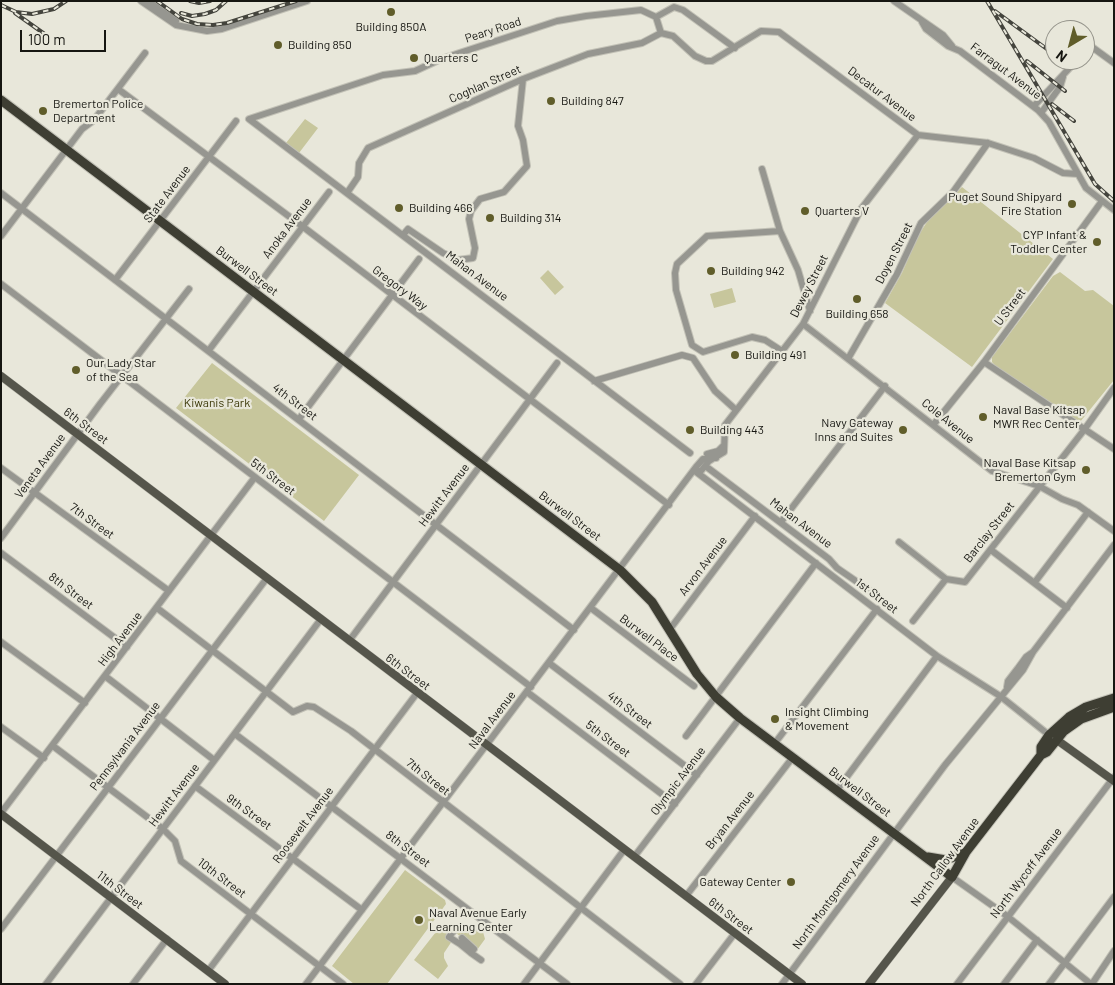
<!DOCTYPE html>
<html>
<head>
<meta charset="utf-8">
<style>
  body { margin:0 }
  #map { position:relative; width:1115px; height:985px; overflow:hidden; background:#e8e7da; font-family:Barlow,sans-serif }
  canvas { display:block }
  .frame { position:absolute; inset:0; border:2px solid #161611; pointer-events:none }
  .north { position:absolute; left:1045px; top:20px; width:50px; height:50px; box-sizing:border-box; background:#e8e7da; border:1px solid #94938a; border-radius:50%; rotate:217deg; font-size:14px; font-weight:700; line-height:20px; text-align:center; color:#161611 }
  .north::after { content:''; display:block; margin:auto; width:18px; height:22px; background:#605d2a; clip-path:polygon(50% 0,100% 100%,50% 72%,0 100%) }
  .scale { position:absolute; left:20px; top:30px; width:86px; height:22px; box-sizing:border-box; border:2px solid #161611; border-top:0; padding-left:6px; font-size:15px; line-height:18px; white-space:nowrap; color:#161611; -webkit-text-stroke:4px #e8e7da; paint-order:stroke }
</style>
</head>
<body>
<div id="map">
<canvas width="1115" height="985"></canvas>
<div class="frame"></div>
<div class="north">N</div>
<div class="scale">100 m</div>
</div>
<script>
const c = document.querySelector('canvas').getContext('2d');
c.lineJoin = 'round';
function paint(path, color) { c.fillStyle = color; c.fill(path, 'evenodd'); }
const toPath = rows => new Path2D(rows.map(r => 'M' + r).join(''));
function stroke(path, color, width, dash) { c.strokeStyle = color; c.lineWidth = width; c.lineCap = dash ? 'butt' : 'round'; c.setLineDash(dash || []); c.stroke(path); }
function label(font, color, halo, rows, align = 'center') {
  c.font = font + ' Barlow,sans-serif'; c.lineWidth = 4.5; c.setLineDash([]); c.textBaseline = 'middle'; c.strokeStyle = halo; c.fillStyle = color; for (const [text, x, y, turn = 0] of rows) {
    c.save(); c.translate(x, y); c.rotate((+turn || 0) * Math.PI / 180); c.textAlign = isNaN(turn) ? turn : align; if (halo) c.strokeText(text, 0, 0); c.fillText(text, 0, 0); c.restore();
  }
}
paint(toPath([
  [305,119,318,128,299,153,286,143],
  [962,187,1053,259,972,367,885,303,902,273,918,236,927,222],
  [548,270,564,287,555,295,540,278],
  [1060,272,1085,291,1093,290,1114,306,1114,380,1080,422,997,368,992,362,992,357,1053,276],
  [732,288,736,302,714,308,710,294],
  [212,363,359,475,324,521,176,408],
  [405,870,445,900,446,904,387,984,354,984,332,966],
  [463,926,469,931,478,929,483,932,485,939,477,950,456,933],
  [439,928,450,936,452,941,444,953,444,958,448,966,438,979,414,960]
]), '#c7c69c');
const minor = toPath([
  [141,1,176,25,207,31,222,29,307,1],
  [148,1,176,21],
  [894,1,943,35,952,46],
  [656,17,661,33,673,36,695,56,706,61,712,61,761,31,779,32,918,135,988,143,1034,158,1063,173,1078,174],
  [922,22,926,29,948,46,960,51,1038,110,1049,122,1086,188,1114,210],
  [1085,51,1092,47,1114,63],
  [118,89,302,226,669,505],
  [1034,106,1077,60],
  [1041,113,1060,87,1063,77],
  [762,169,780,231,798,270,810,311],
  [1,193,574,630],
  [347,193,358,177,359,163,368,148,523,79,588,54,642,43,661,33],
  [780,231,707,236,677,264,675,273,676,290,692,345,703,352,752,337,765,340,782,351],
  [403,235,408,229,443,253,458,260,473,258,475,248,469,219,471,211,480,199,504,192,527,166,523,140,518,126,523,79],
  [1,236,82,129,94,120,145,53],
  [115,280,236,121],
  [1,284,531,687],
  [803,324,992,471,1039,486,1062,499,1078,505,1114,531],
  [209,350,329,192],
  [849,357,897,274,921,223,953,192,988,143],
  [984,362,1114,449],
  [594,381,682,355,693,358,715,391,736,410],
  [299,419,419,259],
  [934,424,984,362,1102,201],
  [690,453,249,119,383,75,415,71,441,59,557,21,586,16,641,10,656,17,674,7,683,10,735,48],
  [707,454,718,451,724,445],
  [1,468,169,591],
  [708,468,829,559,837,568,879,597],
  [695,471,937,656,1000,696,1049,735],
  [695,471,701,471,709,461,724,452,725,425,803,324,861,209,918,135],
  [781,522,885,386],
  [1,538,100,404,189,289],
  [899,542,946,579],
  [991,550,1067,608],
  [1,553,127,647],
  [1035,582,1088,512],
  [157,608,293,712,307,706,314,707,351,731,680,984],
  [591,608,694,686],
  [913,621,946,579,965,582,1084,430,1114,388],
  [670,629,755,516],
  [349,641,557,363],
  [1,642,85,703],
  [549,663,697,775],
  [105,676,214,760],
  [1007,687,1008,681,1018,668,1026,657,1033,652],
  [527,692,675,804],
  [1,727,44,758],
  [235,734,567,984],
  [686,736,816,563],
  [775,743,877,609],
  [53,746,163,829,175,841,181,861,343,984],
  [195,786,362,910],
  [837,790,937,656],
  [1,813,255,477],
  [634,857,740,718],
  [952,877,1007,916,1091,984],
  [686,896,793,757],
  [1,929,267,578],
  [455,929,449,937,460,944],
  [462,938,474,949,471,953,481,960],
  [462,941,460,944,471,953],
  [208,971,417,693],
  [46,984,321,619],
  [133,984,167,939],
  [306,984,696,467,703,459,716,458],
  [524,984,624,850],
  [696,984,735,933],
  [782,984,945,765,1023,670,1033,652,1114,545],
  [957,984,1114,777],
  [1004,984,1037,940],
  [1049,984,1114,897],
  [1092,984,1114,951]
]);
const major = toPath([
  [1,376,802,984],
  [1057,740,1114,781],
  [1,814,225,984],
  [869,984,952,877]
]);
const highway = toPath([
  [1,100,620,570,652,602,697,674,716,697,740,718,952,877,966,852,1041,755,1047,752,1064,731,1081,719,1114,707],
  [1041,755,1041,747,1049,735,1069,717,1086,707,1114,698],
  [928,857,946,860,966,852]
]);
stroke(minor, '#c2c1b6', 8);
stroke(major, '#c2c1b6', 9);
stroke(highway, '#c2c1b6', 11);
stroke(minor, '#969690', 6);
stroke(major, '#55554b', 8);
stroke(highway, '#3e3e33', 9);
const rail = toPath([
  [157,1,182,19,197,24,213,25,227,23,296,1],
  [190,1,199,3,210,1],
  [987,1,1095,184,1114,201],
  [1,5,16,12,32,14,54,9,66,1],
  [995,11,1055,55],
  [15,13,46,35],
  [181,13,192,16,205,14,216,10,226,1],
  [1027,61,1065,91],
  [1052,104,1074,121]
]);
stroke(rail, '#44443d', 4);
stroke(rail, '#e8e7da', 2, [5.5]);
for (const [x, y, r, color] of [
  [391,12,5,"#605d2a"],
  [278,45,5,"#605d2a"],
  [414,58,5,"#605d2a"],
  [551,101,5,"#605d2a"],
  [43,111,5,"#605d2a"],
  [1072,204,5,"#605d2a"],
  [399,208,5,"#605d2a"],
  [805,211,5,"#605d2a"],
  [490,218,5,"#605d2a"],
  [1097,242,5,"#605d2a"],
  [711,271,5,"#605d2a"],
  [857,299,5,"#605d2a"],
  [735,355,5,"#605d2a"],
  [76,370,5,"#605d2a"],
  [983,417,5,"#605d2a"],
  [690,430,5,"#605d2a"],
  [903,430,5,"#605d2a"],
  [1086,470,5,"#605d2a"],
  [775,719,5,"#605d2a"],
  [791,882,5,"#605d2a"],
  [419,920,5,"#605d2a"]
]) { const dot = new Path2D(); dot.arc(x, y, r, 0, 2 * Math.PI); c.fillStyle = color; c.fill(dot); stroke(dot, '#e8e7da', 2); }
label('12px', '#161611', '#e8e7da', [
  ["Building 850A",391,27,"center"],
  ["Building 850",288,45],
  ["Quarters C",424,58],
  ["Building 847",561,101],
  ["Bremerton Police",53,104],
  ["Department",53,118],
  ["Puget Sound Shipyard",1062,197,"right"],
  ["Fire Station",1062,211,"right"],
  ["Building 466",409,208],
  ["Quarters V",815,211],
  ["Building 314",500,218],
  ["CYP Infant &",1087,235,"right"],
  ["Toddler Center",1087,249,"right"],
  ["Building 942",721,271],
  ["Building 658",857,314,"center"],
  ["Building 491",745,355],
  ["Our Lady Star",86,363],
  ["of the Sea",86,377],
  ["Naval Base Kitsap",993,410],
  ["MWR Rec Center",993,424],
  ["Navy Gateway",893,423,"right"],
  ["Inns and Suites",893,437,"right"],
  ["Building 443",700,430],
  ["Naval Base Kitsap",1076,463,"right"],
  ["Bremerton Gym",1076,477,"right"],
  ["Insight Climbing",785,712],
  ["& Movement",785,726],
  ["Gateway Center",781,882,"right"],
  ["Naval Avenue Early",429,913],
  ["Learning Center",429,927]
], 'left');
label('12px', '#161611', '#e8e7da', [
  ["Peary Road",493,30,-18],
  ["Farragut Avenue",1006,71,37],
  ["Coghlan Street",485,84,-24],
  ["Decatur Avenue",882,94,37],
  ["State Avenue",167,194,-53],
  ["Anoka Avenue",287,228,-53],
  ["Doyen Street",894,253,-63],
  ["Burwell Street",247,271,37],
  ["Mahan Avenue",477,276,37],
  ["Dewey Street",809,286,-63],
  ["Gregory Way",400,288,37],
  ["U Street",1010,307,-53],
  ["4th Street",295,402,37],
  ["Cole Avenue",948,421,39],
  ["6th Street",86,426,37],
  ["Veneta Avenue",40,466,-54],
  ["5th Street",273,477,37],
  ["Hewitt Avenue",444,495,-53],
  ["Burwell Street",570,516,37],
  ["7th Street",92,521,36],
  ["Mahan Avenue",801,523,37],
  ["Barclay Street",989,532,-52],
  ["Arvon Avenue",703,566,-53],
  ["8th Street",71,591,37],
  ["1st Street",877,596,37],
  ["Burwell Place",649,638,37],
  ["High Avenue",120,639,-53],
  ["6th Street",408,672,37],
  ["4th Street",630,710,37],
  ["Naval Avenue",492,720,-53],
  ["5th Street",608,739,37],
  ["Pennsylvania Avenue",125,746,-53],
  ["7th Street",428,777,38],
  ["Olympic Avenue",678,781,-53],
  ["Burwell Street",860,792,37],
  ["Hewitt Avenue",174,795,-53],
  ["9th Street",249,812,36],
  ["Bryan Avenue",730,820,-52],
  ["Roosevelt Avenue",303,825,-53],
  ["8th Street",408,849,37],
  ["North Callow Avenue",945,862,-54],
  ["North Wycoff Avenue",1026,873,-53],
  ["10th Street",222,878,37],
  ["11th Street",120,890,37],
  ["North Montgomery Avenue",836,892,-54],
  ["6th Street",731,916,37]
]);
label('12px', '#3c3909', '#e8e7da', [
  ["Kiwanis Park",217,403]
]);
</script>
</body>
</html>
